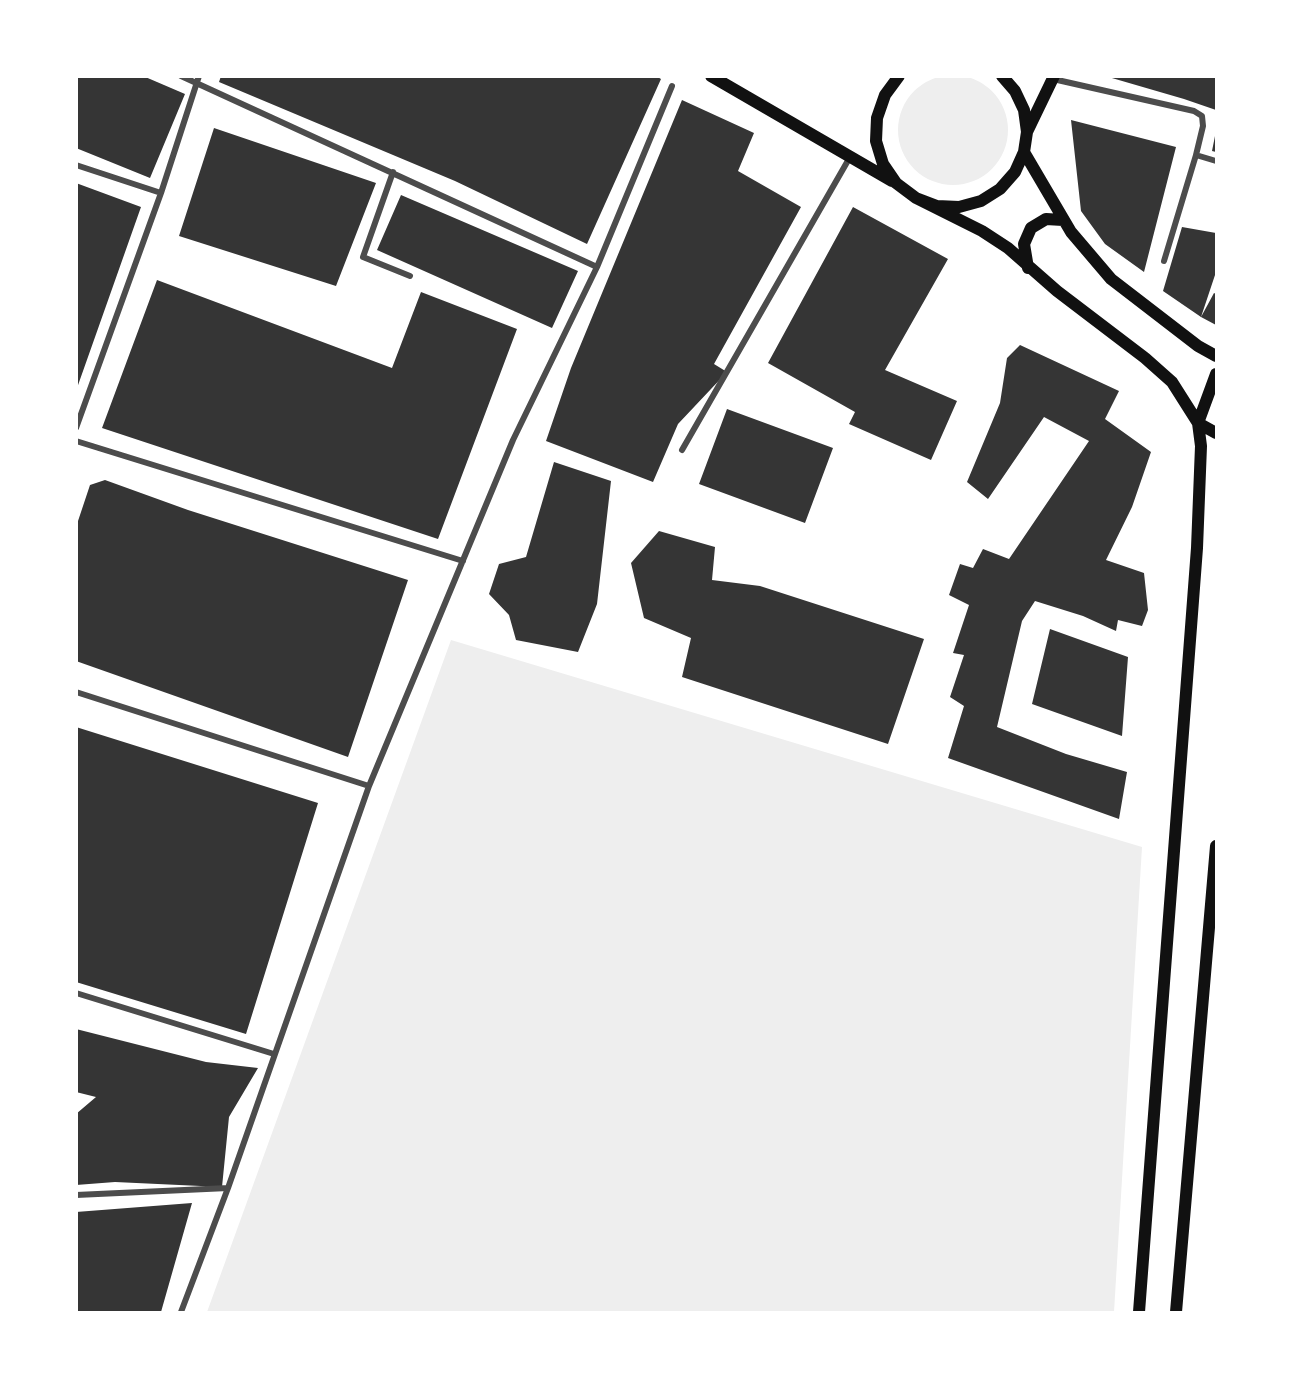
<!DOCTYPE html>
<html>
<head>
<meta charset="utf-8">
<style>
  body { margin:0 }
  #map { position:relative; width:1293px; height:1389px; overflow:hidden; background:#fff; font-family:Jost,sans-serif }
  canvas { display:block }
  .frame { position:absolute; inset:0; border:78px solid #fff; pointer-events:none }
</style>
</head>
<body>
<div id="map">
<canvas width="1293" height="1389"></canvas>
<div class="frame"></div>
</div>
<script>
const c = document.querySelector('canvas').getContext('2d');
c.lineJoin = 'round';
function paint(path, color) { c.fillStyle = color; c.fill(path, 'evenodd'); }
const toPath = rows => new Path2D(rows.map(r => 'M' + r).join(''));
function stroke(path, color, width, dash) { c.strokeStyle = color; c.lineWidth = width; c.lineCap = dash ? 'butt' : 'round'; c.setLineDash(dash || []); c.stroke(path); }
paint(toPath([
  '898 130a55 55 0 1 1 110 0a55 55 0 1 1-110 0Z',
  [451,640,1142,847,1114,1312,207,1312]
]), '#eee');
paint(toPath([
  [76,76,143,76,185,94,150,178,76,148],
  [221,76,656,76,661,79,587,244,455,181,219,82],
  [1105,76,1216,76,1216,110,1184,99],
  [682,100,754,133,738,171,801,207,714,364,727,372,678,424,653,482,546,441,571,368],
  [1071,120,1176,147,1144,272,1105,244,1081,211],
  [214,128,376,183,336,286,179,236],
  [1215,136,1216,136,1216,152,1212,151],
  [76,183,141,207,77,388,76,388],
  [401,195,578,271,552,328,377,250],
  [853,207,948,259,885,370,957,401,931,460,849,424,855,412,768,363],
  [1182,227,1216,233,1216,272,1201,317,1163,291],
  [157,280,392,368,421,292,517,329,438,539,102,428],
  [1214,293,1216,294,1216,325,1201,317],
  [1020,345,1119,391,1105,419,1151,452,1132,507,1106,560,1144,573,1148,610,1142,626,1118,620,1116,631,1083,616,1035,601,1022,621,997,727,1066,754,1127,772,1119,819,948,758,964,706,950,697,964,655,953,653,969,605,949,595,960,564,973,568,983,549,1009,559,1089,441,1044,417,988,499,967,482,1000,403,1007,358],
  [727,409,833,448,805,523,699,484],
  [554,462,611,481,597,604,578,652,516,640,509,615,489,594,499,564,526,557],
  [105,480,188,510,408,580,348,757,76,661,76,527,90,485],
  [659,531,715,547,712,580,760,586,924,639,888,744,682,677,691,638,644,618,631,563],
  [1050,629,1128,657,1122,736,1032,704],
  [76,727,318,803,246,1034,76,982],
  [76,1029,206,1062,258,1068,229,1117,222,1187,115,1182,76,1185,76,1114,96,1097,76,1092],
  [192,1203,161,1312,76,1312,76,1212]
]), '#353535');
stroke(toPath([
  [181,76,597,267],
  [1053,79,1194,111,1202,116,1203,126,1196,155],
  [76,165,161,193],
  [393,172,363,257,410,276],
  [1164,261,1196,155,1216,161],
  [76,428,161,193,199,76],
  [76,441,463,561],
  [682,450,850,157],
  [76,692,369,786],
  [76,993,274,1054],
  [76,1195,228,1188],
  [181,1312,228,1188,369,786,513,440,597,267,672,86]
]), '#4c4c4c', 6);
stroke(toPath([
  [711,76,892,181],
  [899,76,885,95,877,118,876,141,883,164,896,183,916,198,937,206,959,207,981,201,1000,189,1015,172,1024,152,1027,132,1024,110,1015,91,1002,76],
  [1027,132,1054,76],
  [1024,152,1071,232,1111,279,1198,346,1216,356],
  [916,198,982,231,1008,248,1057,291,1145,358,1172,382,1198,423,1216,433],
  [1028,268,1024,244,1031,228,1046,219,1063,220],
  [1139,1312,1197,548,1201,446,1198,423,1216,374],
  [1176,1312,1216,846]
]), '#111', 12);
</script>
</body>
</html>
